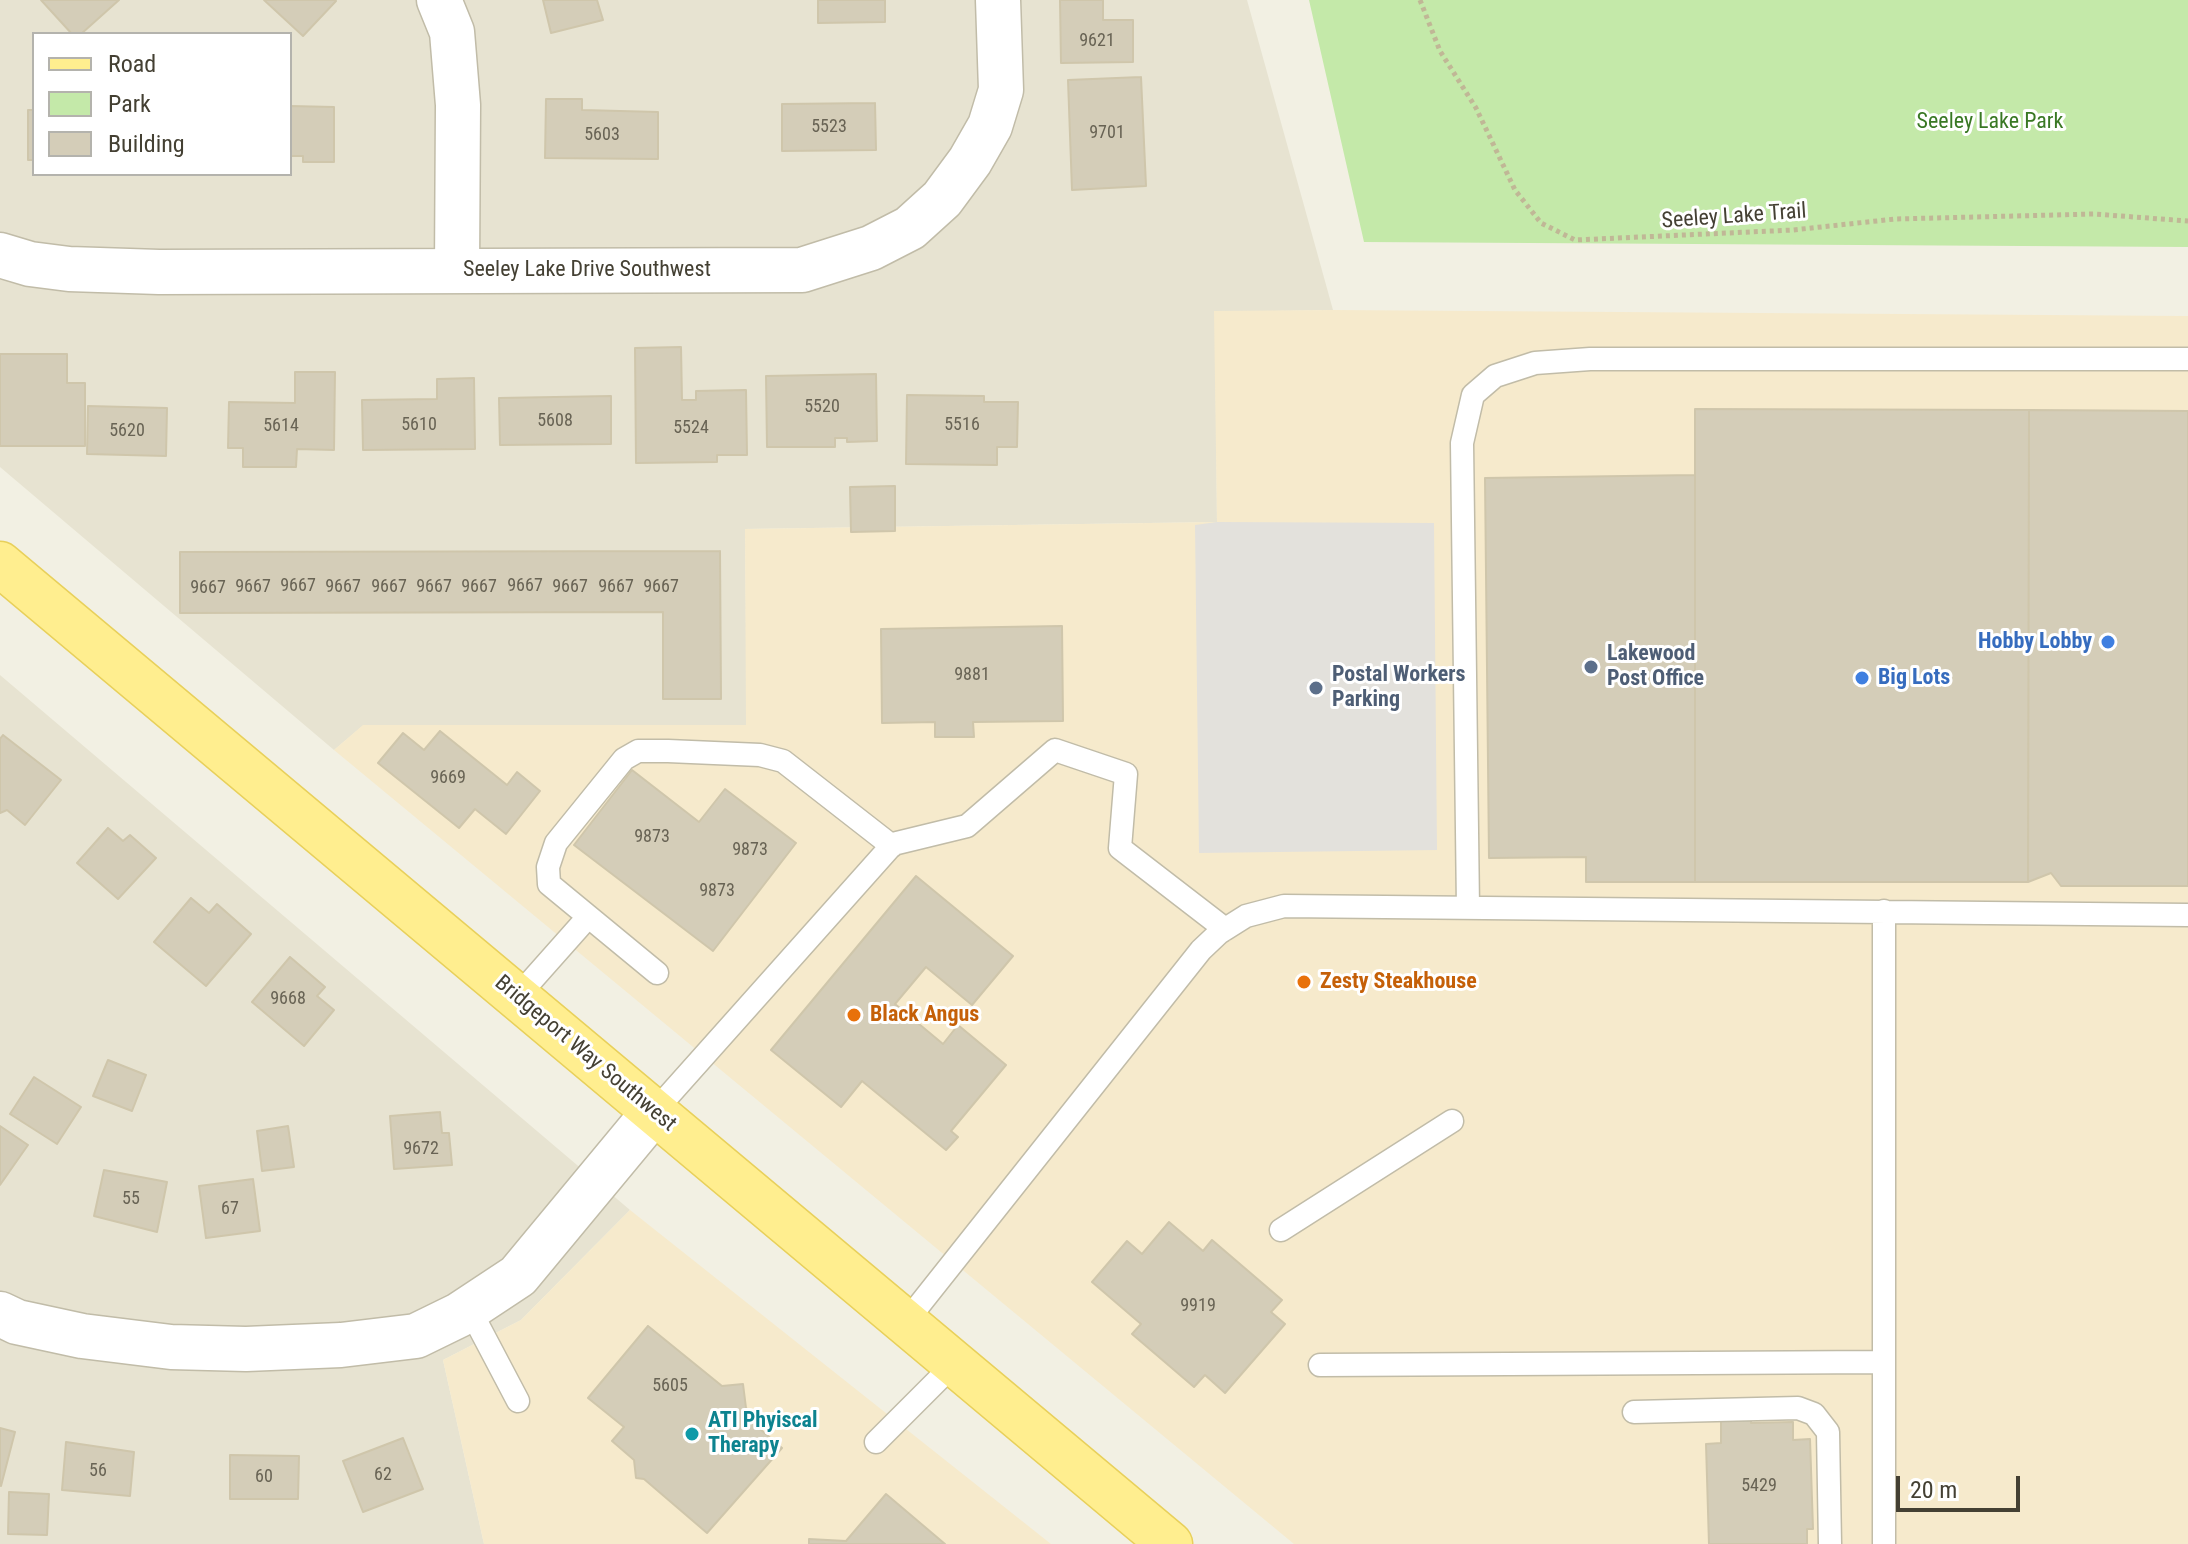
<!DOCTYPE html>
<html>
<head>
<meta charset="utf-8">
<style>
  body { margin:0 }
  #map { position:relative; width:2188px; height:1544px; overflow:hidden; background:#f2f0e3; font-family:"Roboto Condensed",sans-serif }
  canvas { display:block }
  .legend { position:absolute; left:32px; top:32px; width:260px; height:144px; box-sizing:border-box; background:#fff; border:2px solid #b4b3ad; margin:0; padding:10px 14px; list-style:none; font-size:24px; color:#444033 }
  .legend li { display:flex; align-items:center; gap:16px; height:40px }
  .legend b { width:40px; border:2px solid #b4b3ad }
  .scale { position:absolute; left:1896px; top:1476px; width:124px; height:36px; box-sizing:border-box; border:4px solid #444033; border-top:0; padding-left:10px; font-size:24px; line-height:28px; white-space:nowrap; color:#444033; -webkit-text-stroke:6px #fff; paint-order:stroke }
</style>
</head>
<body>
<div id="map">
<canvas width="2188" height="1544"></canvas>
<ul class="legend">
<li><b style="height:10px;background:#ffee8f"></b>Road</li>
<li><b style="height:22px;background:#c4e9a9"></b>Park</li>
<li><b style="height:22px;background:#d4cdb8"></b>Building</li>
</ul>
<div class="scale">20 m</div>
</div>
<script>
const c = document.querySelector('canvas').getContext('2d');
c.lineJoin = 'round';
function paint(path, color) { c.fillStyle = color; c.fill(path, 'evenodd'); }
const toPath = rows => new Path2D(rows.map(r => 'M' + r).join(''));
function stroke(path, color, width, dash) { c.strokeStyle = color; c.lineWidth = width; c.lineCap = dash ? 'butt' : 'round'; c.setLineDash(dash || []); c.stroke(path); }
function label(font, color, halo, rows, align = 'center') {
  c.font = font + ' "Roboto Condensed",sans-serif'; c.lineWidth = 6; c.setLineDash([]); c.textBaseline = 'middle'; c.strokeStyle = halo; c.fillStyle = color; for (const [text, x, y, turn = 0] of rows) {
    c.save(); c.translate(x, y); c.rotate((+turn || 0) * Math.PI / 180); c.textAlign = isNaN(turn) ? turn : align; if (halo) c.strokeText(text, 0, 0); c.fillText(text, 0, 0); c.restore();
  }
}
paint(toPath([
  [0,0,1247,0,1333,310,1215,312,1217,522,745,529,747,725,364,725,334,750,0,467],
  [34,34,290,34,290,174,34,174],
  [0,675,630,1210,521,1320,443,1360,484,1544,0,1544]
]), '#e7e3d1');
paint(toPath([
  [1333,310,2188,316,2188,1544,1294,1544,334,750,363,725,746,725,745,529,1217,522,1214,311],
  [630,1210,1051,1544,484,1544,443,1360,521,1320]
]), '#f6eacc');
paint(toPath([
  [1309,0,2188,0,2188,247,1364,242]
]), '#c4e9a9');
paint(toPath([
  [1217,522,1434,523,1437,850,1199,853,1195,525]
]), '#e3e1dc');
const building = toPath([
  [41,0,119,0,81,34,72,34,41,0],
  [264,0,335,0,336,1,303,36,264,0],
  [543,0,597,0,603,20,551,33,543,0],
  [818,0,885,0,885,22,818,23,818,0],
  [1060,0,1103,0,1103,20,1133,20,1133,62,1061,63,1060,0],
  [1141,77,1146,186,1072,190,1068,80,1141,77],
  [546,99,582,99,582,110,658,112,658,159,545,158,546,99],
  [875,103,876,150,782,151,782,104,875,103],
  [290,106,334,107,334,162,303,162,303,156,290,156,290,106],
  [28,110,34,110,34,160,28,160,28,110],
  [681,347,682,400,696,400,696,391,746,390,747,455,717,455,717,462,636,463,635,348,681,347],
  [0,354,67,354,67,383,85,383,85,446,0,446,0,354],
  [295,372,335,372,334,450,297,449,296,467,243,467,243,448,228,448,229,402,295,403,295,372],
  [876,374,877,441,847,442,847,438,835,438,835,447,767,447,766,376,876,374],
  [474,378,475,449,363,450,362,400,437,399,437,379,474,378],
  [907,395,984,396,984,402,1018,402,1017,447,997,447,997,465,906,464,907,395],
  [611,396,611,444,500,445,499,398,611,396],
  [88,406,167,408,166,456,87,454,88,406],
  [1695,409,2029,410,2028,882,1695,882,1695,409],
  [2029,410,2188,411,2188,886,2061,886,2051,873,2028,882,2029,410],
  [1695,475,1695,882,1586,882,1586,857,1489,858,1485,478,1695,475],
  [895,486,895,531,851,532,850,487,895,486],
  [720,551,721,699,663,699,663,612,180,613,180,552,720,551],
  [1062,626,1063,721,973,722,974,737,935,737,935,722,882,723,881,629,1062,626],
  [440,731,507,785,517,772,540,791,506,834,475,809,459,828,378,763,403,733,424,750,440,731],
  [3,735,61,780,25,825,7,810,0,813,0,739,3,735],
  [632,770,699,822,725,789,796,843,713,951,574,845,632,770],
  [108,828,123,841,130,835,156,858,118,899,77,863,108,828],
  [916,876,1013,956,972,1005,926,967,895,1004,943,1044,958,1025,1006,1065,951,1131,958,1137,946,1150,862,1081,841,1107,771,1050,916,876],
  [191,898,209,913,217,904,251,934,206,986,154,942,191,898],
  [290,957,325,987,317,996,334,1010,304,1046,252,1002,290,957],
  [108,1060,146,1075,132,1111,93,1096,108,1060],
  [34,1077,81,1107,57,1144,10,1114,34,1077],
  [440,1112,442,1133,449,1133,452,1165,394,1169,390,1116,440,1112],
  [0,1126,28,1145,0,1185,0,1126],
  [288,1126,294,1167,262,1171,257,1131,288,1126],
  [104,1170,167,1182,157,1232,94,1216,104,1170],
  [253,1179,260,1231,206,1238,199,1186,253,1179],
  [1169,1222,1203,1251,1212,1240,1282,1300,1271,1312,1285,1324,1225,1393,1205,1375,1194,1387,1132,1334,1141,1324,1092,1282,1127,1241,1142,1254,1169,1222],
  [648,1326,722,1386,743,1384,746,1408,751,1412,746,1417,782,1448,707,1533,644,1479,636,1478,634,1460,612,1441,624,1427,588,1398,648,1326],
  [1721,1419,1751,1419,1751,1423,1793,1422,1793,1440,1810,1439,1813,1529,1807,1529,1807,1544,1709,1544,1706,1444,1721,1443,1721,1419],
  [0,1428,15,1432,1,1486,0,1485,0,1428],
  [403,1438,423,1489,363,1512,343,1461,403,1438],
  [66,1442,134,1452,130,1496,62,1490,66,1442],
  [230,1455,299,1456,298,1499,230,1499,230,1455],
  [9,1492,49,1494,47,1535,8,1534,9,1492],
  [886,1494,945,1544,809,1544,809,1539,846,1541,886,1494]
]);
paint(building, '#d4cdb8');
stroke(building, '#cfc6ab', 2);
const service = toPath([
  [1468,908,1462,443,1473,395,1495,376,1535,363,1590,359,2188,359],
  [1884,911,1884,1544],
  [657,973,549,884,548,867,556,843,624,759,638,751,668,751,760,755,783,761,892,846],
  [517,997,588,917],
  [654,1112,893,844,967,826,1055,750,1126,774,1120,848,1225,929],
  [1281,1230,1452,1121],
  [469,1308,518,1401],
  [905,1323,1201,950,1219,933,1246,916,1284,906,2188,915],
  [1320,1365,1884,1362],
  [1634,1412,1798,1408,1814,1414,1828,1432,1830,1544],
  [876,1442,954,1364]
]);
const minor = toPath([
  [439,0,452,32,458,105,457,270],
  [0,255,30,264,69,269,159,272,802,270,871,248,910,228,942,199,970,161,990,126,1001,90,998,0],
  [0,1314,17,1322,82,1336,171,1347,246,1349,341,1345,416,1336,459,1315,518,1276,654,1112]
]);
const primary = toPath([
  [0,564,1170,1544]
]);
stroke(service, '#c1bca8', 25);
stroke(minor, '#c1bca8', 47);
stroke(primary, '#e8d05b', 47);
stroke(toPath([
  [1420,0,1440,51,1476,108,1515,190,1541,223,1575,240,1793,230,1895,219,2094,214,2188,221]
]), '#c0b796', 5, [4, 4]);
stroke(service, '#fff', 22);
stroke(minor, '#fff', 44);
stroke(primary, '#ffee8f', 44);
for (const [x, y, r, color] of [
  [2108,642,8,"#3f7fe0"],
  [1591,667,8,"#5c6f8a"],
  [1862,678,8,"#3f7fe0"],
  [1316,688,8,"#5c6f8a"],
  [1304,982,8,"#e8710a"],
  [854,1015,8,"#e8710a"],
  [692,1434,8,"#0f9aa8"]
]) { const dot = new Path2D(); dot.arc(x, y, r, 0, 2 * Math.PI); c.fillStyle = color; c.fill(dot); stroke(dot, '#fff', 3); }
label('18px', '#686354', null, [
  ["9621",1097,41],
  ["5523",829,127],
  ["9701",1107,133],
  ["5603",602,135],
  ["5520",822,407],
  ["5608",555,421],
  ["5610",419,425],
  ["5516",962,425],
  ["5614",281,426],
  ["5524",691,428],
  ["5620",127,431],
  ["9667",298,586],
  ["9667",525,586],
  ["9667",253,587],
  ["9667",343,587],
  ["9667",389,587],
  ["9667",434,587],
  ["9667",479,587],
  ["9667",570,587],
  ["9667",616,587],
  ["9667",661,587],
  ["9667",208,588],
  ["9881",972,675],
  ["9669",448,778],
  ["9873",652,837],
  ["9873",750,850],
  ["9873",717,891],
  ["9668",288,999],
  ["9672",421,1149],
  ["55",131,1199],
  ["67",230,1209],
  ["9919",1198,1306],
  ["5605",670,1386],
  ["56",98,1471],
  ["62",383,1475],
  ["60",264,1477],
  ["5429",1759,1486]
]);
label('22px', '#397824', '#fff', [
  ["Seeley Lake Park",1990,122]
]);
label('22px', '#444033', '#fff', [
  ["Seeley Lake Trail",1734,217,-4],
  ["Seeley Lake Drive Southwest",587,270],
  ["Bridgeport Way Southwest",585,1054,40]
]);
label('bold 22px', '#366cbe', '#fff', [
  ["Hobby Lobby",2092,642],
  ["Big Lots",1878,678,"left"]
], 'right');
label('bold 22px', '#4e5e75', '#fff', [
  ["Lakewood",1607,654],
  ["Post Office",1607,679],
  ["Postal Workers",1332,675],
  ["Parking",1332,700]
], 'left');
label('bold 22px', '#c56008', '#fff', [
  ["Zesty Steakhouse",1320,982],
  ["Black Angus",870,1015]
], 'left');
label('bold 22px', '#0d838f', '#fff', [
  ["ATI Phyiscal",708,1421],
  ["Therapy",708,1446]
], 'left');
</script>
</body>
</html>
